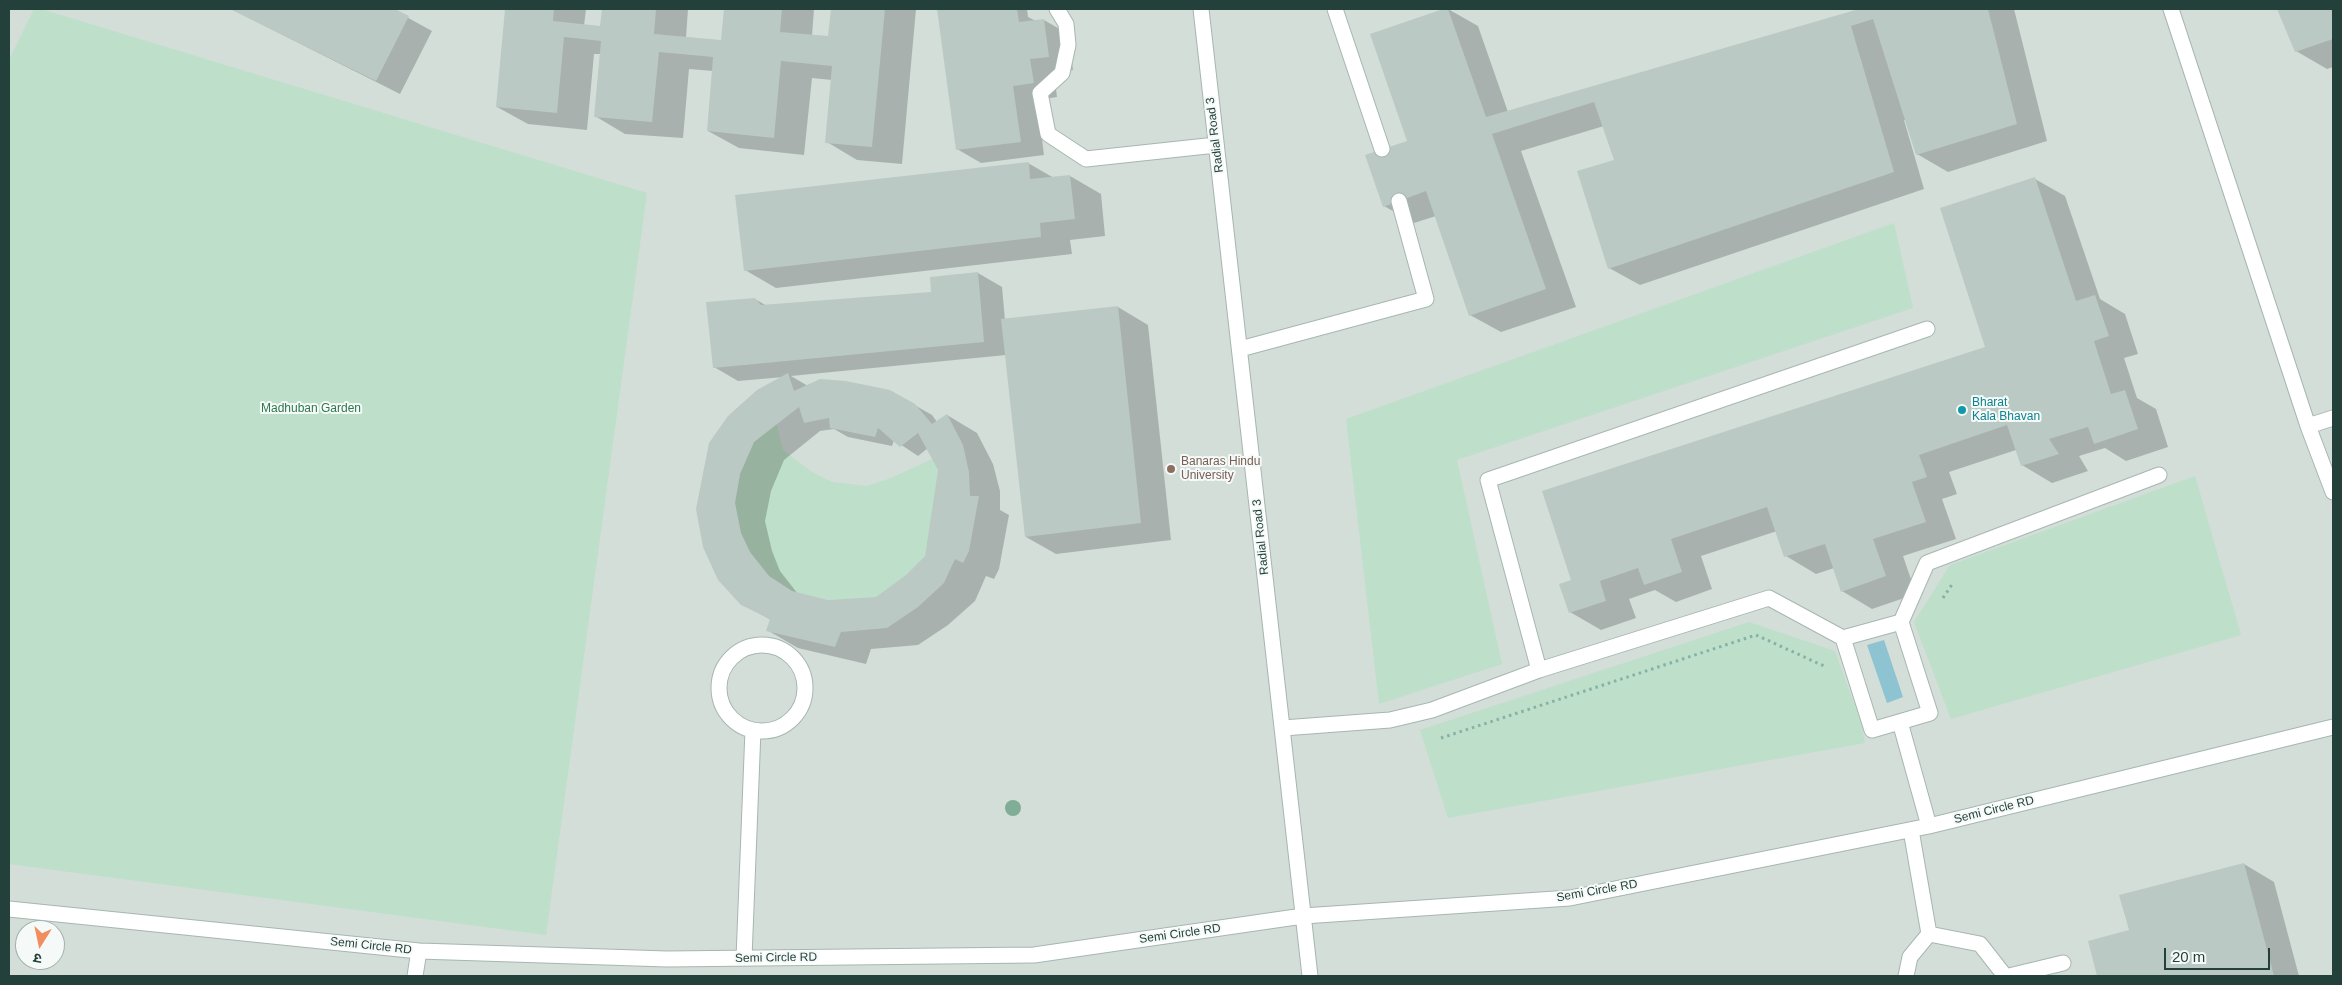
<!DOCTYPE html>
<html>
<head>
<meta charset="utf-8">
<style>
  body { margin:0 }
  #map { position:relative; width:2342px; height:985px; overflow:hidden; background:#e5eeea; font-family:Helvetica,"Noto Sans Devanagari",sans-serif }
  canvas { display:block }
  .frame { position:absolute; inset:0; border:10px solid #24403a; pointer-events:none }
  .north { position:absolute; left:15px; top:920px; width:50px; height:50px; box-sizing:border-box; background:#f5faf8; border:1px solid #a1b0ac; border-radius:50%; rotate:190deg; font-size:14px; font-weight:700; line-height:20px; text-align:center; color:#24403a }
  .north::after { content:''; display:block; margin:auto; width:18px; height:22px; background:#f18d5f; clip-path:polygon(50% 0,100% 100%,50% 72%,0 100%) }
  .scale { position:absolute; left:2164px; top:948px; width:106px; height:22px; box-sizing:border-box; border:2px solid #24403a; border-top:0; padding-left:6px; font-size:15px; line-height:18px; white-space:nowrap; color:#24403a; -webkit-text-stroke:4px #f5faf8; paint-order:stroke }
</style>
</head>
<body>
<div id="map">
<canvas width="2342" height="985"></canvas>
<div class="frame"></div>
<div class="north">उ</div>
<div class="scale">20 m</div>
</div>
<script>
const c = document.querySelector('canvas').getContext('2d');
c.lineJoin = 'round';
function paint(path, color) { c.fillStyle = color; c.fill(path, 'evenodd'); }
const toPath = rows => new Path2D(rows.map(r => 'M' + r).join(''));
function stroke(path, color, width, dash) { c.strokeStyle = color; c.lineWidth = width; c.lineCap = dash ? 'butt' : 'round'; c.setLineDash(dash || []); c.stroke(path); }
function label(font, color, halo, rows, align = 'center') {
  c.font = font + ' Helvetica,sans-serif'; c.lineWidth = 4; c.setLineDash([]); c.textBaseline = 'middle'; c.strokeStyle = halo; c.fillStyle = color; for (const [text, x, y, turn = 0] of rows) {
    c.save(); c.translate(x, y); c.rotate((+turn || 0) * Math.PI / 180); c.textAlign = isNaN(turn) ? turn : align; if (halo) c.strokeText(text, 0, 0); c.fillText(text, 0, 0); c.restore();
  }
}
paint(toPath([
  [9,9,2333,9,2333,976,9,976],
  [25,930,55,930,55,960,25,960]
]), '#d3ded9');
paint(toPath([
  [34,9,41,9,647,193,546,935,9,864,9,60],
  [1894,223,1913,308,1457,460,1502,664,1379,704,1346,419],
  [776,423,783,450,812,472,832,482,867,486,891,478,932,459,938,470,925,556,906,575,876,597,828,600,792,591,769,576,750,552,741,533,735,503,740,474,754,442],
  [2195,476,2241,635,1951,719,1914,622,1950,565],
  [1749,622,1835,651,1861,723,1865,743,1448,818,1420,730]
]), '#bedfc9');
paint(toPath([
  [1884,640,1903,697,1887,703,1867,645]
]), '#8ec3d2');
paint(toPath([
  [231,9,392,9,432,31,400,94],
  [506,9,586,9,584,26,601,27,603,9,688,9,686,38,722,41,725,9,814,9,812,36,829,37,832,9,916,9,902,164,857,160,827,142,832,80,812,78,804,155,739,148,708,131,713,71,689,69,683,138,625,134,595,116,601,54,594,54,587,130,528,124,497,107],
  [938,9,1027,9,1028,17,1036,21,1044,20,1068,34,1073,70,1054,73,1057,97,1037,100,1044,155,981,163,957,149],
  [1448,9,1478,26,1508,112,1863,9,2014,9,2047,141,1948,172,1917,154,1906,120,1904,120,1924,189,1640,285,1609,268,1615,160,1604,126,1521,151,1576,307,1501,332,1470,315,1436,216,1414,223,1384,206,1409,141,1372,35],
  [2279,9,2333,9,2333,67,2327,69,2296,51],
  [1028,163,1054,178,1070,176,1101,194,1105,236,1070,240,1072,254,776,288,745,270],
  [2035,179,2065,196,2100,299,2125,314,2138,354,2124,358,2137,398,2156,409,2168,447,2126,461,2105,448,2079,456,2088,471,2052,483,2022,465,2016,450,1949,472,1957,494,1942,499,1956,539,1903,556,1916,594,1872,609,1842,591,1834,568,1816,574,1786,556,1777,531,1701,556,1712,589,1676,602,1655,590,1629,599,1636,618,1601,630,1570,612,1573,581,1987,347],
  [978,273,1002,287,1005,320,1118,307,1148,325,1171,540,1056,554,1026,537,1006,355,791,376,808,386,890,391,932,415,937,422,947,415,977,433,993,464,1000,491,1000,510,1009,515,999,569,994,579,986,576,975,601,948,625,918,645,871,649,866,664,798,648,767,630,771,620,742,604,710,443,784,377,738,381,714,367,755,299,767,306,933,293],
  [834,429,848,437,892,446,894,440,918,456,928,448,939,470,926,557,907,576,877,598,828,601,798,594,780,571,772,551,765,521,771,491,784,460,820,431],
  [2244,864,2274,882,2299,976,2098,976,2089,942,2130,931]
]), '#0003');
paint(toPath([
  [230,9,395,9,409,16,376,81],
  [505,9,554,9,553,21,600,26,602,9,656,9,654,34,721,40,724,9,782,9,780,32,828,36,831,9,885,9,872,147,825,143,832,66,781,61,774,138,707,131,713,57,659,52,652,122,594,117,601,41,564,37,557,113,496,107],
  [937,9,1017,9,1019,22,1044,19,1049,57,1030,59,1034,83,1013,86,1021,142,956,150],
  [1443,9,1448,9,1486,117,1859,9,1988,9,2017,124,1916,155,1873,19,1851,26,1894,172,1608,269,1577,171,1614,160,1594,102,1492,134,1546,289,1469,316,1426,191,1383,207,1365,155,1407,141,1370,34],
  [2277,9,2331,9,2333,15,2333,39,2295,52],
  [1029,162,1030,179,1070,175,1075,219,1040,223,1041,237,744,271,735,195],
  [2035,177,2076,301,2095,295,2109,336,2094,341,2111,394,2125,390,2138,429,2094,444,2088,427,2049,439,2059,454,2021,466,2007,425,1919,455,1927,477,1912,482,1926,522,1873,539,1886,576,1841,592,1825,544,1784,557,1767,507,1671,539,1682,572,1644,585,1638,568,1600,581,1606,601,1569,613,1559,584,1571,580,1542,491,1985,347,1940,208],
  [978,272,984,342,713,368,706,302,755,298,761,305,931,292,930,277],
  [1118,306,1141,523,1025,537,1001,319],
  [788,373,794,391,820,379,846,381,890,390,915,404,932,424,947,414,963,445,969,472,970,496,979,496,969,551,963,563,955,559,944,583,918,607,887,628,841,632,835,647,766,631,770,619,741,605,718,580,703,547,696,509,709,443,728,416,757,390],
  [799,407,804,423,829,418,830,428,875,437,878,428,900,447,918,433,938,470,925,556,906,575,876,597,828,600,792,591,769,576,750,552,741,533,735,503,740,474,754,442],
  [2244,863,2274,976,2097,976,2088,941,2129,930,2119,895]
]), '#bac9c4');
const service = toPath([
  [1057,9,1066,24,1068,45,1062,73,1040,93,1048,134,1086,159,1216,145],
  [1201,9,1310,976],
  [1335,9,1382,149],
  [2171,9,2308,426,2333,492],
  [1927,329,1488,480,1539,670,1769,598,1843,638,1901,622,1927,563,2159,475],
  [1240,349,1426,299,1399,201],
  [2308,426,2333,418],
  [1843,638,1872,730,1930,713,1901,622],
  '719 688a43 43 0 1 1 86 0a43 43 0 1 1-86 0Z',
  [1900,722,1929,826],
  [1283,728,1390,720,1432,710,1539,670],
  [9,909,419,951,667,959,1034,955,1303,916,1570,898,1929,826,2333,727],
  [1929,934,1980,944,2005,976],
  [744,958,753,730],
  [415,976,419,951],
  [1906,976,1910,957,1929,934,1911,830],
  [2009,976,2063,963]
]);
stroke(service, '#a7b6b2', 17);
stroke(toPath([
  [1943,598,1953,583],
  [1441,738,1756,635,1824,666]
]), '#85b1a6', 3, [2.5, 4]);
stroke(service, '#fff', 15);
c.fillStyle = '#80ad95';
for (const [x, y] of [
  [1013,808]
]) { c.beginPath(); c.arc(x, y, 8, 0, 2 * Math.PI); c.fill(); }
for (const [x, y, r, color] of [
  [1962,410,5,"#0f9aa8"],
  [1171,469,5,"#8d6e63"]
]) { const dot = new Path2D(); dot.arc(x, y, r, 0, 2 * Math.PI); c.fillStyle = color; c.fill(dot); stroke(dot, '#f5faf8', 2); }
label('12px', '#24403a', '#f5faf8', [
  ["Radial Road 3",1215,135,-97],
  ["Radial Road 3",1261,537,-96],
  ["Semi Circle RD",1994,810,-14],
  ["Semi Circle RD",1597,891,-10],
  ["Semi Circle RD",1180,934,-8],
  ["Semi Circle RD",371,946,6],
  ["Semi Circle RD",776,958,-1]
]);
label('12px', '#0d838f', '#f5faf8', [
  ["Bharat",1972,403],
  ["Kala Bhavan",1972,417]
], 'left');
label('12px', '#2e774f', '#f5faf8', [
  ["Madhuban Garden",311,409]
]);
label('12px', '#785e54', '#f5faf8', [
  ["Banaras Hindu",1181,462],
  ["University",1181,476]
], 'left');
</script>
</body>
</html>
